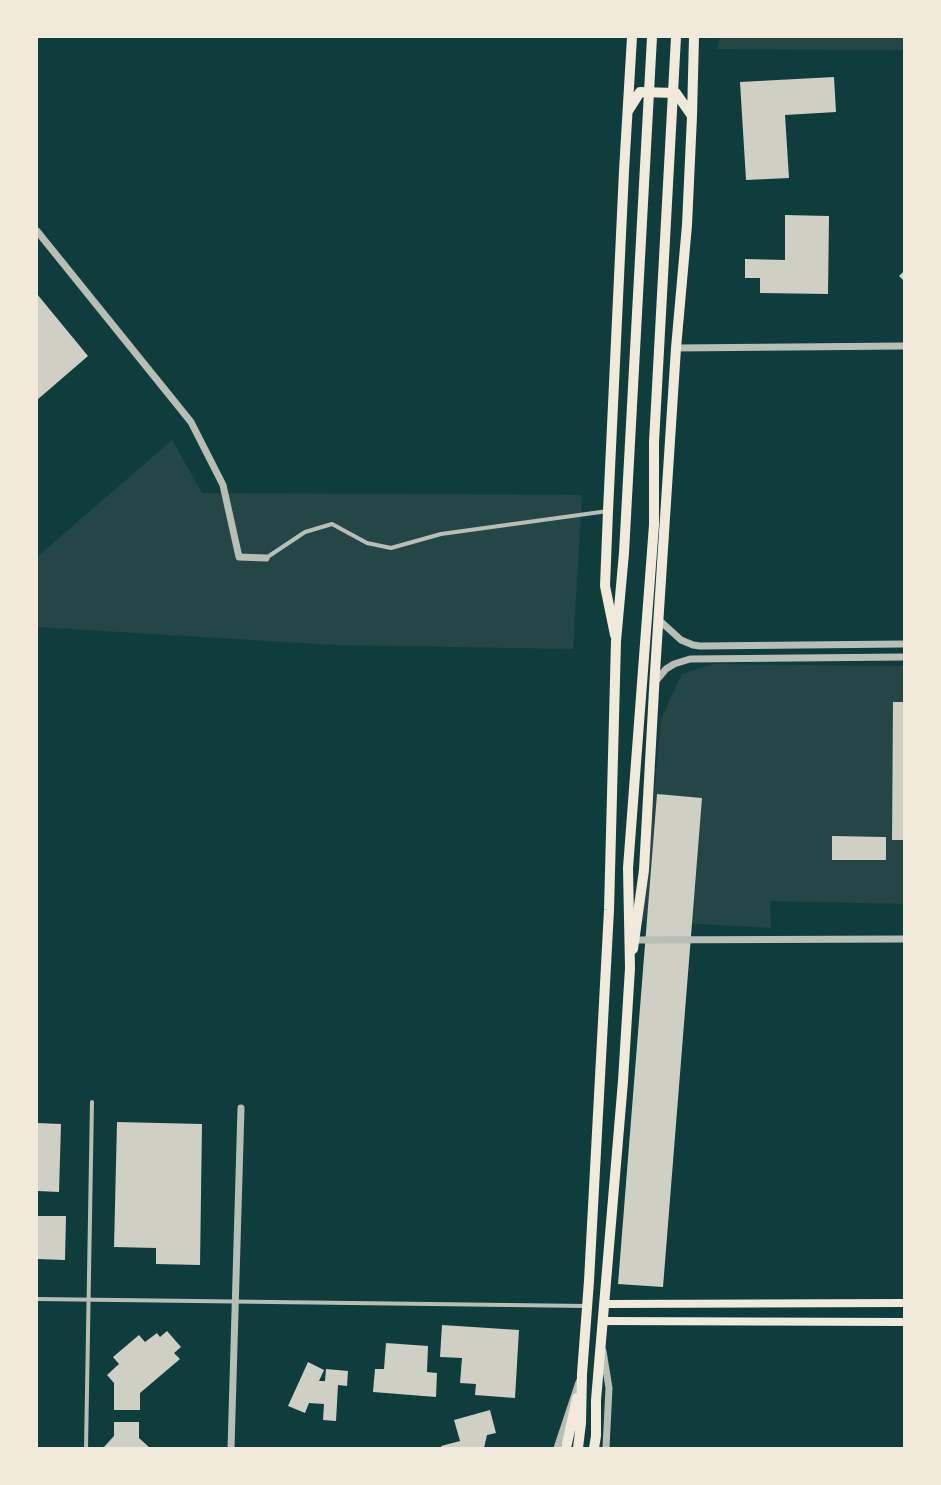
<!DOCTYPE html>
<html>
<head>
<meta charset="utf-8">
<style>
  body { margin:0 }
  #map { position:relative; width:941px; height:1485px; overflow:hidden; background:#0f3d3e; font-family:Rubik,sans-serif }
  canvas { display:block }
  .frame { position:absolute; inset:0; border:38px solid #f1e9da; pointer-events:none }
</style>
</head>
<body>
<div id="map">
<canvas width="941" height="1485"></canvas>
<div class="frame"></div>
</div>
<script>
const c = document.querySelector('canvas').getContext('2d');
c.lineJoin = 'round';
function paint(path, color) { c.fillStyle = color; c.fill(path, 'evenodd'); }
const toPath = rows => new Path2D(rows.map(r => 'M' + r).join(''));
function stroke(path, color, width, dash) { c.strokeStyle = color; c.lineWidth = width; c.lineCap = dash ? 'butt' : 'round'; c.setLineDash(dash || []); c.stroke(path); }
paint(toPath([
  [720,37,904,37,904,50,717,49],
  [172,440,202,493,582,495,573,649,334,645,37,627,37,557],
  [713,664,904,666,904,904,770,901,771,928,642,921,661,719,682,674]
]), '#244646');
paint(toPath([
  [834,77,836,112,785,115,789,178,746,180,740,82],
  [785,215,829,216,828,294,760,293,760,278,745,278,745,259,785,260],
  [904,271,904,281,899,276],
  [37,294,88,356,37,400],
  [893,702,904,702,904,840,892,840],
  [657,794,702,798,663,1287,618,1284],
  [832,836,886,837,886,860,832,860],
  [117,1122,202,1124,200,1265,156,1264,156,1248,114,1247],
  [37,1123,61,1124,59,1192,37,1191],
  [37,1216,66,1216,65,1260,37,1259],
  [442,1325,519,1330,515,1398,475,1395,476,1384,460,1383,462,1358,440,1357],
  [167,1331,181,1347,174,1353,180,1359,140,1393,140,1410,114,1410,114,1383,107,1375,119,1364,113,1357,139,1335,145,1342,157,1333,160,1337],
  [386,1343,428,1346,427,1372,437,1373,436,1397,373,1392,375,1369,384,1369],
  [308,1362,324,1370,319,1381,325,1381,326,1369,348,1371,347,1386,338,1385,336,1421,323,1420,324,1404,309,1403,305,1413,288,1406],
  [490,1410,496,1433,487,1435,484,1448,442,1448,441,1446,460,1441,454,1420],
  [114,1422,139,1422,139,1438,150,1448,104,1448,104,1447,114,1436]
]), '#cfcfc3');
stroke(toPath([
  [266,558,305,532,332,524,367,543,391,548,441,534,608,511],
  [37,1299,587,1306],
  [86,1448,92,1102]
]), '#b8beb3', 4);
stroke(toPath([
  [37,231,191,422,223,485,239,557,266,558],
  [676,348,904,346],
  [659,620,681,640,693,645,700,646,904,644],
  [655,682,666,669,674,664,690,659,904,657],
  [634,940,904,939],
  [603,1351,609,1388,606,1448],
  [231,1448,241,1108],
  [557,1448,579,1382]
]), '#b8beb3', 7);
stroke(toPath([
  [605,1304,904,1303],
  [603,1321,904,1322]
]), '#f1e9da', 8);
stroke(toPath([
  [628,111,640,92,676,93,692,116],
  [615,635,605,586,608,511,624,171,632,37],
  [633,949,644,870,655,672,676,348,687,225,692,116,694,37]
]), '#f1e9da', 10);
stroke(toPath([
  [566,1448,577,1398],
  [578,1448,581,1423,582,1374,589,1281,609,910,616,641,624,553,652,37],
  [594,1448,596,1436,596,1400,623,1081,630,968,628,868,654,525,654,442,676,37]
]), '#f1e9da', 10);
</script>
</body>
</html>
